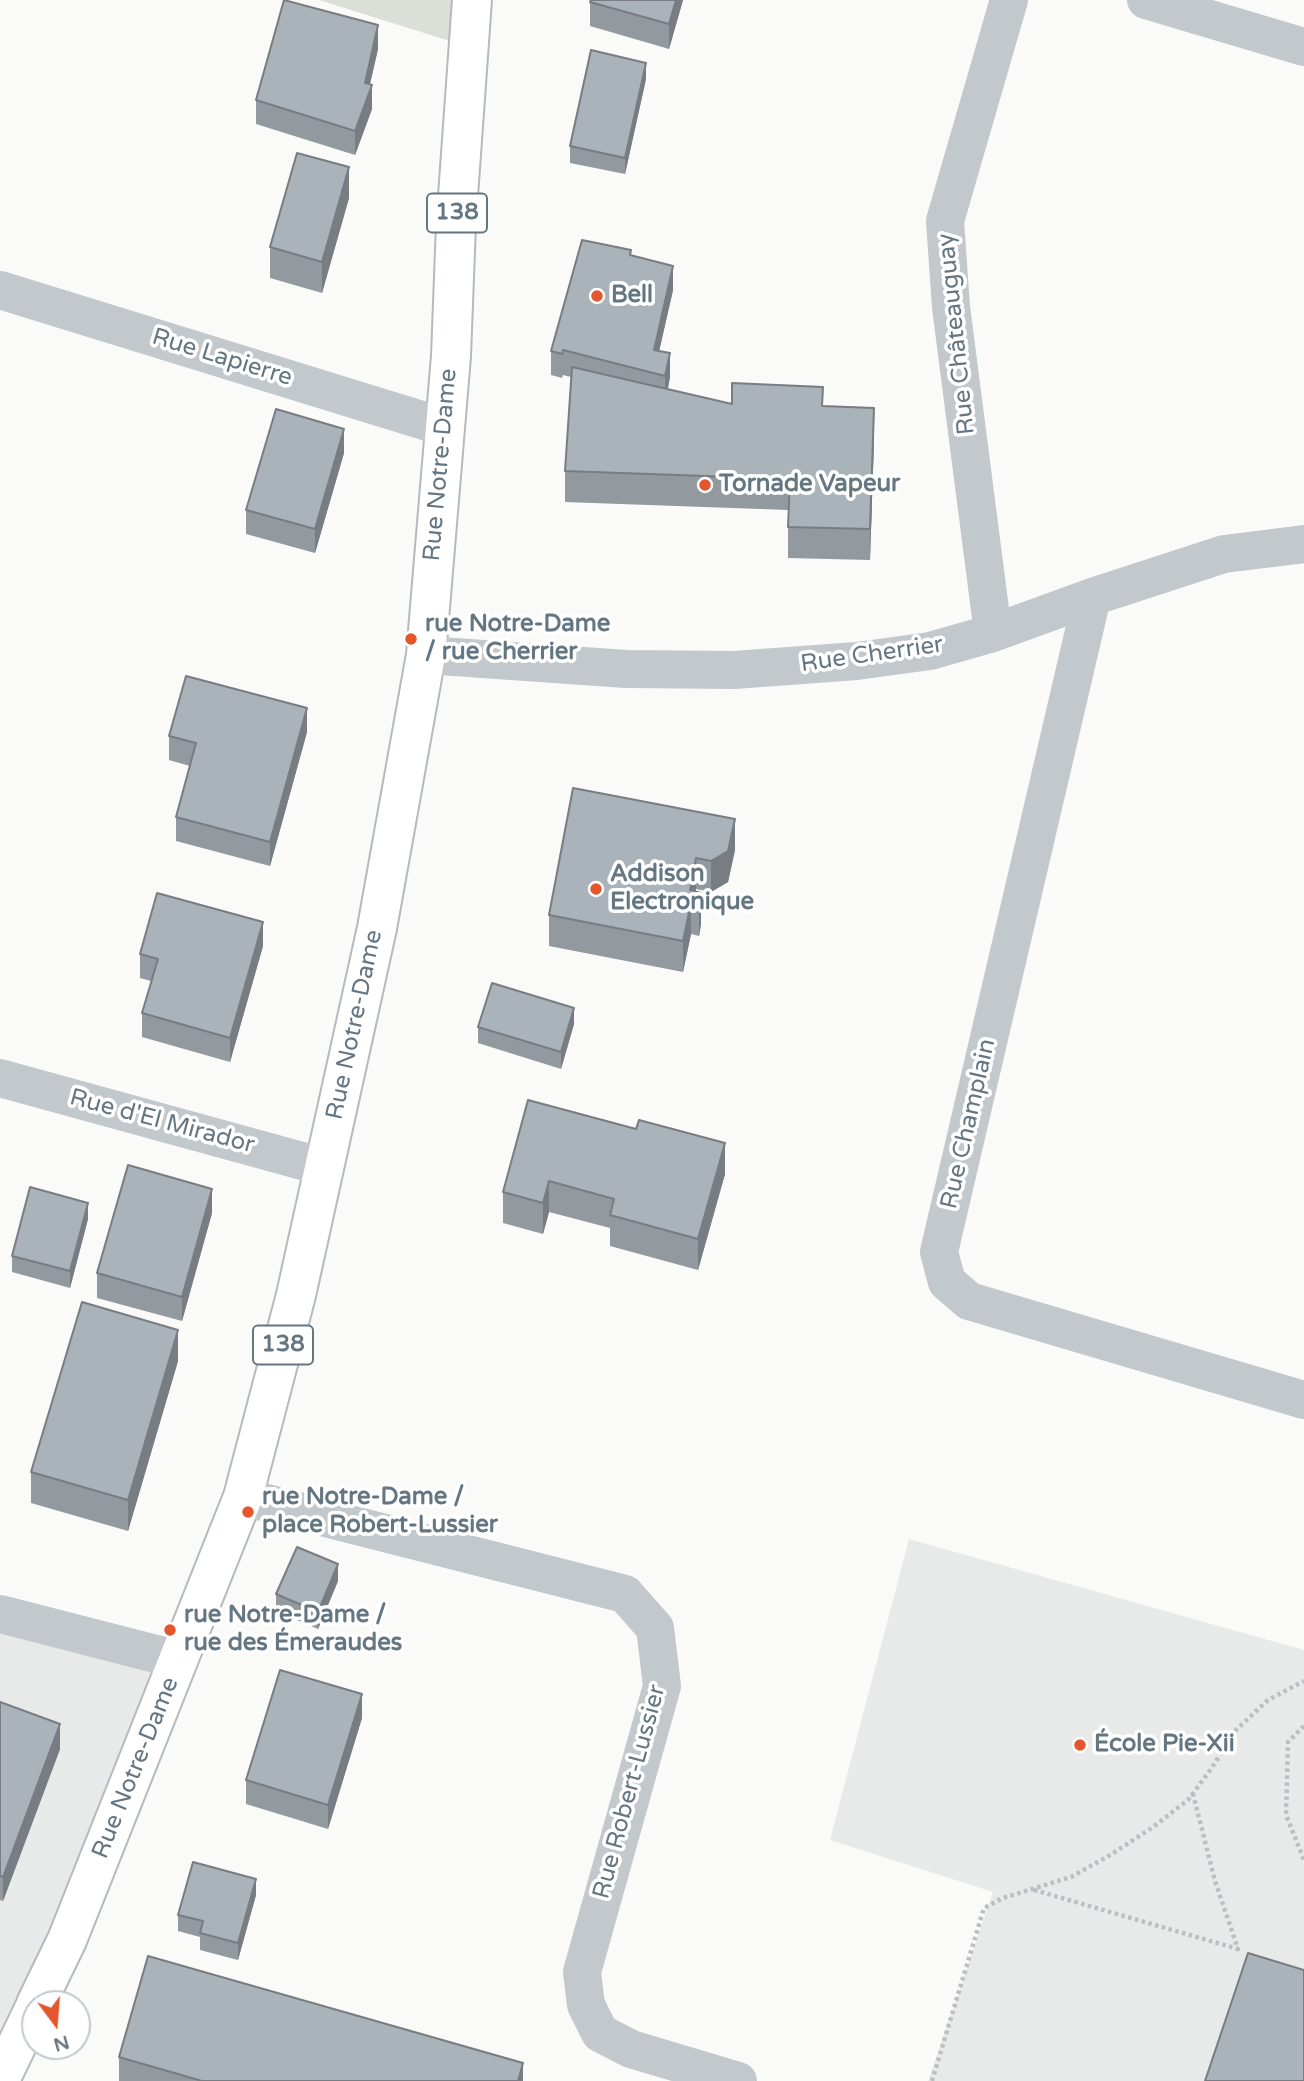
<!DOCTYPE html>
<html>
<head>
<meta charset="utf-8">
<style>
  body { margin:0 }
  #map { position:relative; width:1304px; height:2081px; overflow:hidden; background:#fafaf8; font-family:"Varela Round",sans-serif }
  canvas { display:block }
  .north { position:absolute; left:21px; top:1990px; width:70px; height:70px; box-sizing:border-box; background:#fff; border:2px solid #c1c8cd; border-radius:50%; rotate:164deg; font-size:19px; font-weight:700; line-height:28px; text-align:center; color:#657683 }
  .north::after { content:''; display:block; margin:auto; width:24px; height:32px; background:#e4572e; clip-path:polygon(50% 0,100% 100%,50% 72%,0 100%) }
</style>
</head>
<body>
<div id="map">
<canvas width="1304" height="2081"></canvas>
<div class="north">N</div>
</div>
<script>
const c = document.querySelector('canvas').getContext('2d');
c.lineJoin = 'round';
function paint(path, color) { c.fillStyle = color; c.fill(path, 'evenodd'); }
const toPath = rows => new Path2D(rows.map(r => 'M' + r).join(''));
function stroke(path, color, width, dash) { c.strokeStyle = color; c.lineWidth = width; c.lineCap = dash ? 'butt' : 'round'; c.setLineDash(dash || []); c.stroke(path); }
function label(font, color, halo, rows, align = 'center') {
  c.font = font + ' "Varela Round",sans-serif'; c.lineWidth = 7; c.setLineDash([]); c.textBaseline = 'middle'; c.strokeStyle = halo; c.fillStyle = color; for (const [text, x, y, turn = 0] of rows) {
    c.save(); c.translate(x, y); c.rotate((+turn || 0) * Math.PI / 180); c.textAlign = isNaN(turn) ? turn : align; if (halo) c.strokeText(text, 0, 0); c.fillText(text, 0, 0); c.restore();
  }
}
paint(toPath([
  [909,1539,1304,1650,1304,2081,928,2081,993,1892,830,1840],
  [0,1614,179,1660,0,2066]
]), '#e8e9e9');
paint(toPath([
  [319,0,472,0,469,47]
]), '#dadfd7');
const major = toPath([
  [36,2004,67,1940,243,1497,296,1295,377,928,426,655,451,356,456,224,472,0],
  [0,2080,35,2007]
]);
stroke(major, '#b5babe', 42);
stroke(toPath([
  [1304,1726,1288,1742,1286,1815,1304,1860],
  [1034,1890,1238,1949,1215,1881,1193,1794],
  [932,2081,984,1908,1003,1898,1071,1877,1112,1854,1153,1827,1188,1800,1211,1769,1236,1730,1268,1700,1304,1681]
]), '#bbbfc2', 4.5, [3.5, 3.5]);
stroke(toPath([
  [1146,0,1304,47],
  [0,290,444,427],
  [1092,597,939,1252,947,1282,969,1301,1304,1400],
  [993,633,951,307,945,221,1009,0],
  [426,655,626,669,734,670,857,661,930,651,993,633,1092,597,1224,554,1304,544],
  [0,1078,324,1167],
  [243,1497,625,1594,655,1628,662,1686,582,1972,586,2005,600,2033,631,2049,738,2081],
  [0,1614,179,1660]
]), '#c3c8cc', 38);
stroke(major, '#fff', 38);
paint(toPath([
  [683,0,669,49,590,26,590,2],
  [378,49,370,84,372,109,355,155,256,124,256,100],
  [646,79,625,174,570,163,570,146],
  [349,198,322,293,270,278,270,247],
  [631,255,673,290,659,351,670,377,668,389,732,404,823,406,874,439,870,560,788,558,788,510,565,502,565,471,571,377,563,375,562,378,551,375,551,351],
  [344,453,315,553,246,534,246,510],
  [307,732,270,866,176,841,176,817,190,766,169,760,169,736],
  [735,819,735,850,728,882,711,892,696,889,696,892,701,893,701,924,699,936,691,934,683,972,549,946,549,915],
  [263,946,230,1062,142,1037,142,1013,151,981,140,978,140,954],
  [574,1024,561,1069,478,1043,478,1027],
  [528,1100,725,1174,698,1270,610,1246,610,1228,549,1212,543,1234,503,1223,503,1192],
  [212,1213,182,1321,97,1298,97,1273],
  [88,1219,70,1288,12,1272,12,1256],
  [178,1361,128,1531,31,1503,31,1472],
  [338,1581,318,1629,276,1611,276,1594],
  [0,1702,60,1749,3,1901,0,1900],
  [362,1718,328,1829,246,1804,246,1780],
  [256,1895,238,1960,200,1950,200,1937,178,1931,178,1915],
  [119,2057,523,2081,119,2081]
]), '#929a9f');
paint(toPath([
  [676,0,683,0,669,49,669,24],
  [378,25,378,49,366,101,372,85,372,109,355,155,355,131],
  [646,63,646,79,625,174,625,158],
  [349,167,349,198,322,293,322,262],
  [673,266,673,290,654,374,654,350],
  [670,353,670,377,665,400,665,376],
  [874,408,874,439,870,560,870,529],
  [344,429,344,453,315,553,315,529],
  [307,708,307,732,270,866,270,842],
  [735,819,735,850,728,882,711,892,711,861],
  [696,858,696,889,694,904,691,903,691,934,683,972,683,941,690,890],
  [701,893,701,924,699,936,699,905],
  [263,922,263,946,230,1062,230,1038],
  [574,1008,574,1024,561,1069,561,1052],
  [725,1143,725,1174,698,1270,698,1239],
  [549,1181,549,1212,543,1234,543,1203],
  [212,1189,212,1213,182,1321,182,1297],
  [88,1203,88,1219,70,1288,70,1271],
  [178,1330,178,1361,128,1531,128,1500],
  [338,1564,338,1581,318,1629,318,1612],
  [362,1694,362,1718,328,1829,328,1805],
  [60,1724,60,1749,3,1901,3,1877],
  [256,1879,256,1895,238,1960,238,1943],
  [523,2063,523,2081,518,2081]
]), '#777d82');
const building = toPath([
  [284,0,378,25,365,83,372,85,355,131,256,100,284,0],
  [591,0,676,0,669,24,590,2,591,0],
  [591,50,646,63,625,158,570,146,591,50],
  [297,153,349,167,322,262,270,247,297,153],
  [582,240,631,250,630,255,673,266,654,350,670,353,665,376,563,350,562,354,551,351,582,240],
  [572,367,732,404,732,383,823,387,822,406,874,408,870,529,788,527,790,479,565,471,572,367],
  [276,409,344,429,315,529,246,510,276,409],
  [186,676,307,708,270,842,176,817,196,743,169,736,186,676],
  [573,788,735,819,728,851,711,861,696,858,690,890,701,893,699,905,691,903,683,941,549,915,573,788],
  [157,893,263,922,230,1038,142,1013,158,959,140,954,157,893],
  [492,983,574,1008,561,1052,478,1027,492,983],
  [528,1100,636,1129,639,1120,725,1143,698,1239,610,1215,614,1199,549,1181,543,1203,503,1192,528,1100],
  [128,1165,212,1189,182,1297,97,1273,128,1165],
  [30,1187,88,1203,70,1271,12,1256,30,1187],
  [82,1302,178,1330,128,1500,31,1472,82,1302],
  [297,1547,338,1564,318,1612,276,1594,297,1547],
  [280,1670,362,1694,328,1805,246,1780,280,1670],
  [0,1702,60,1724,3,1877,0,1876,0,1702],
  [193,1862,256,1879,238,1943,200,1933,203,1921,178,1915,193,1862],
  [1248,1953,1304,1970,1304,2081,1205,2081,1248,1953],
  [148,1956,523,2063,518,2081,202,2081,119,2057,148,1956]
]);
paint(building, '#aab3b9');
stroke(building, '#777d82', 2);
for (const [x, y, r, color] of [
  [597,296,7,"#e4572e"],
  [705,485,7,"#e4572e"],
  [411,639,7,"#e4572e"],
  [596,889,7,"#e4572e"],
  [248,1512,7,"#e4572e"],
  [170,1630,7,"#e4572e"],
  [1080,1745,7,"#e4572e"]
]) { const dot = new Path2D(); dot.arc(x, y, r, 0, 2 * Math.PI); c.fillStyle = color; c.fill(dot); stroke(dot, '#fff', 2.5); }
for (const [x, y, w] of [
  [457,213,60],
  [283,1345,60]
]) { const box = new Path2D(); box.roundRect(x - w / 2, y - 19.5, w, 39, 5); c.fillStyle = '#fff'; c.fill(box); stroke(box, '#657683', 2); }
label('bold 23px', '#657683', null, [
  ["138",457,213],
  ["138",283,1345]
]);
label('bold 24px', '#657683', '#fff', [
  ["Bell",611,296],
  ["Tornade Vapeur",719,485],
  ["rue Notre-Dame",425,625],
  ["/ rue Cherrier",425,653],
  ["Addison",610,875],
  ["Electronique",610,903],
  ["rue Notre-Dame /",262,1498],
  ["place Robert-Lussier",262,1526],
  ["rue Notre-Dame /",184,1616],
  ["rue des Émeraudes",184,1644],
  ["École Pie-Xii",1094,1745]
], 'left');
label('24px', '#657683', '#fff', [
  ["Rue Châteauguay",957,334,-96],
  ["Rue Lapierre",222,358,17],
  ["Rue Notre-Dame",441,465,-85],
  ["Rue Cherrier",872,655,-8],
  ["Rue Notre-Dame",355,1025,-78],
  ["Rue d'El Mirador",162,1122,15],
  ["Rue Champlain",969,1124,-77],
  ["Rue Notre-Dame",136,1768,-68],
  ["Rue Robert-Lussier",630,1792,-75]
]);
</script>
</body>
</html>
